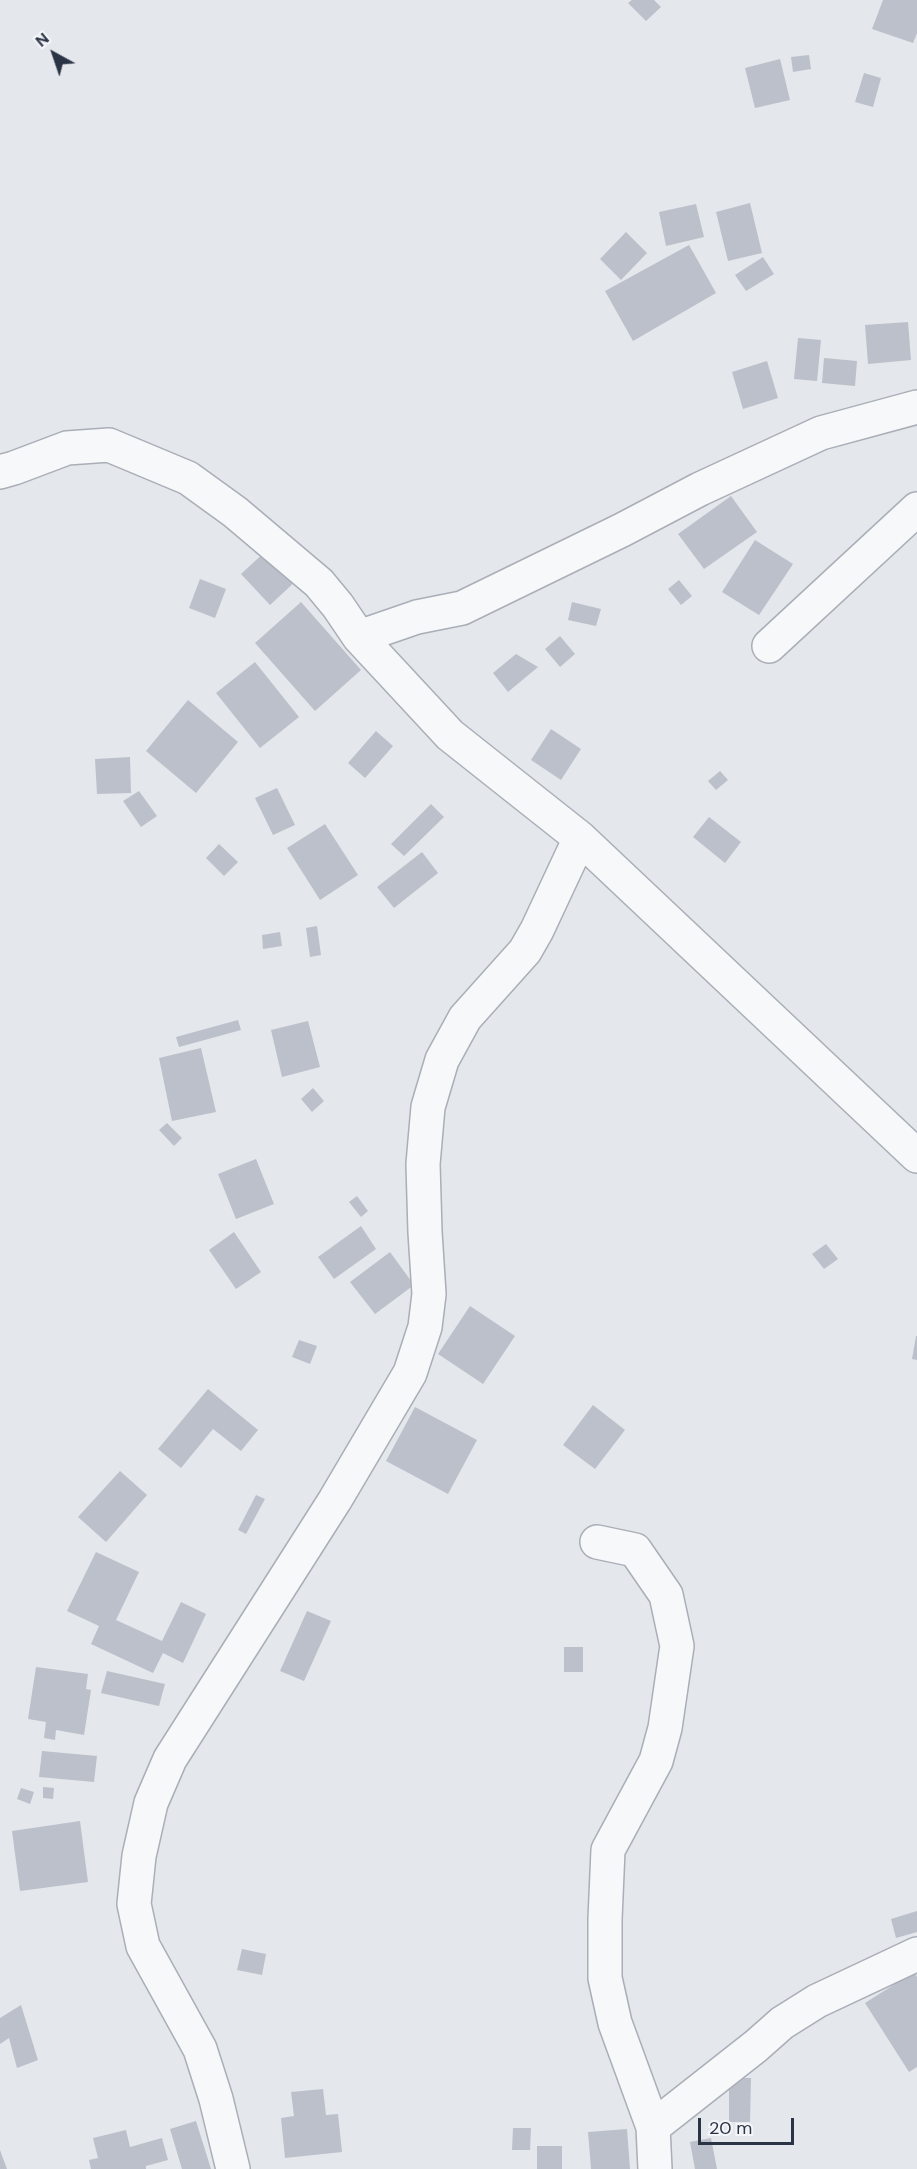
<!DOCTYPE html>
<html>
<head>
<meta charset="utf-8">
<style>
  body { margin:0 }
  #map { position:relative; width:917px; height:2169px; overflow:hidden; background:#e4e7ec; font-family:"DM Sans",sans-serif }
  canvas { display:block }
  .north { position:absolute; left:24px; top:24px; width:60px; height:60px; -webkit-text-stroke:4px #f4f6f9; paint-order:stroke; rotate:320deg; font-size:16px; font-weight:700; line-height:24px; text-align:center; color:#2b3445 }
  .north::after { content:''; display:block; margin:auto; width:21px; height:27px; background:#2b3445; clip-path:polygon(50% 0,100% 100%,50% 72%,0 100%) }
  .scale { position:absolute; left:698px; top:2118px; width:96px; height:27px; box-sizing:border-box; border:3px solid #2b3445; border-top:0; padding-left:8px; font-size:18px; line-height:21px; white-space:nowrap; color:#2b3445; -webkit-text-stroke:4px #f4f6f9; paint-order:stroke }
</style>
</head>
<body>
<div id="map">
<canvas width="917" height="2169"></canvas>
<div class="north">N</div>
<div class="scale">20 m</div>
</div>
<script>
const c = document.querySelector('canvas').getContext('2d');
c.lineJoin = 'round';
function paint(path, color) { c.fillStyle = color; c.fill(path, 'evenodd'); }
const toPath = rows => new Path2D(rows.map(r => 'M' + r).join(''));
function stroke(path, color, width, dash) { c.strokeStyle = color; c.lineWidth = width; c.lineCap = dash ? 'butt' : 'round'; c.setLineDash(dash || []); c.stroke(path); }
paint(toPath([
  [632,0,654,0,661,7,646,21,628,3],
  [883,0,917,0,917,33,913,43,872,29],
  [809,55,811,69,793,72,791,57],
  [780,59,790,100,755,108,745,68],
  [864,73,881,78,873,107,855,102],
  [750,203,762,253,728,261,716,212],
  [696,204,704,237,666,246,659,212],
  [626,232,647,253,621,280,600,259],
  [689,245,716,293,633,341,605,291],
  [763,257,774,274,746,291,735,275],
  [908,322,911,360,868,364,865,325],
  [798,338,821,340,817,381,794,379],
  [824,358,857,361,855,386,822,383],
  [767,361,778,398,743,409,732,372],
  [731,496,757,532,704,569,678,534],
  [755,540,793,564,759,615,722,592],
  [268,549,297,580,270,605,241,574],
  [200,579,226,589,215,618,189,608],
  [679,580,692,596,681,605,668,589],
  [301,602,361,670,315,711,255,643],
  [572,602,601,609,596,626,568,620],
  [560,636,575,654,560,667,545,649],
  [516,654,538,667,508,692,493,673],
  [255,662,299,717,260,748,216,693],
  [188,700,238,742,196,793,146,751],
  [551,729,581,749,561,780,531,760],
  [376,731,393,746,365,778,348,763],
  [130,757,131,793,97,794,95,759],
  [720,771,728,780,716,790,708,781],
  [277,788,295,825,273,835,255,798],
  [139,791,157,816,141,827,123,801],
  [431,804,444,817,404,856,391,844],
  [709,817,741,842,725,863,693,837],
  [325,824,358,875,320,900,287,848],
  [219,844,238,862,224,876,206,858],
  [422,852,438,873,394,908,377,887],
  [317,926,321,955,310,957,306,928],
  [280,932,282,946,263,949,262,935],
  [238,1020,241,1030,179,1047,176,1037],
  [308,1021,320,1067,282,1077,271,1030],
  [201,1048,216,1112,172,1121,159,1058],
  [313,1088,324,1101,312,1112,301,1099],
  [167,1123,182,1138,174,1146,159,1130],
  [256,1159,274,1204,236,1219,218,1174],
  [357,1196,368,1211,361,1217,349,1202],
  [361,1226,376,1249,334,1279,318,1257],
  [234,1232,261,1272,236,1289,209,1250],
  [826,1244,838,1259,824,1269,812,1254],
  [390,1252,414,1285,375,1314,350,1282],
  [470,1306,515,1336,483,1384,438,1354],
  [916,1336,917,1336,917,1360,912,1359],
  [299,1340,317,1346,310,1364,292,1357],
  [208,1389,258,1430,241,1451,213,1429,181,1468,158,1449],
  [593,1405,625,1430,595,1469,563,1445],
  [415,1407,477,1440,448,1494,386,1461],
  [120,1471,147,1495,106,1542,78,1517],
  [256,1495,265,1499,246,1534,238,1530],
  [96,1552,139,1572,116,1620,162,1641,181,1602,206,1614,183,1663,163,1653,153,1673,91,1644,99,1626,67,1611],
  [307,1611,331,1621,304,1681,280,1671],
  [564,1647,583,1647,583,1672,564,1672],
  [36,1667,88,1674,86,1689,91,1690,84,1735,56,1730,55,1740,44,1738,46,1722,28,1719],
  [107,1671,165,1684,159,1706,101,1693],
  [42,1751,97,1756,94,1782,39,1777],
  [43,1787,54,1788,53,1799,43,1798],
  [21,1788,34,1792,30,1804,17,1799],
  [80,1821,88,1882,20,1891,12,1831],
  [917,1911,917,1932,896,1938,891,1919],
  [242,1949,266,1954,262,1975,237,1970],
  [914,1972,917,1977,917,2067,909,2072,865,2003],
  [21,2005,38,2060,17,2068,9,2038,0,2044,0,2018],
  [729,2078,751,2078,750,2122,729,2122],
  [323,2089,326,2115,338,2114,342,2152,285,2158,281,2118,294,2116,291,2092],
  [196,2121,211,2169,182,2169,170,2129],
  [513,2128,531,2128,530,2150,512,2150],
  [627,2129,630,2169,591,2169,588,2132],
  [126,2130,130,2147,162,2138,168,2160,146,2166,146,2169,91,2169,89,2160,98,2158,93,2138],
  [711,2138,717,2169,695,2169,690,2142],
  [537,2146,562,2146,562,2169,537,2169],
  [0,2150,7,2169,0,2169]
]), '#bbc0ca');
const minor = toPath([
  [0,472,14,468,67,448,109,445,188,478,235,512,319,583,338,606,359,637,450,735,580,838,917,1156],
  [359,637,417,617,462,608,622,530,700,489,821,433,917,407],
  [769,646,917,509],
  [597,1542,635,1550,666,1595,677,1646,665,1728,656,1761,608,1850,605,1919,605,1978,615,2023,653,2127,655,2169],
  [653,2127,756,2046,782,2023,817,2001,917,1954],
  [233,2169,216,2099,200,2049,143,1946,134,1904,139,1856,151,1803,170,1759,335,1500,410,1373,425,1327,429,1294,425,1232,423,1164,428,1107,442,1060,465,1018,525,951,537,930,580,838]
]);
stroke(minor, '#a9aeb7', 36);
stroke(minor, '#f7f8fa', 33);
</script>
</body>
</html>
